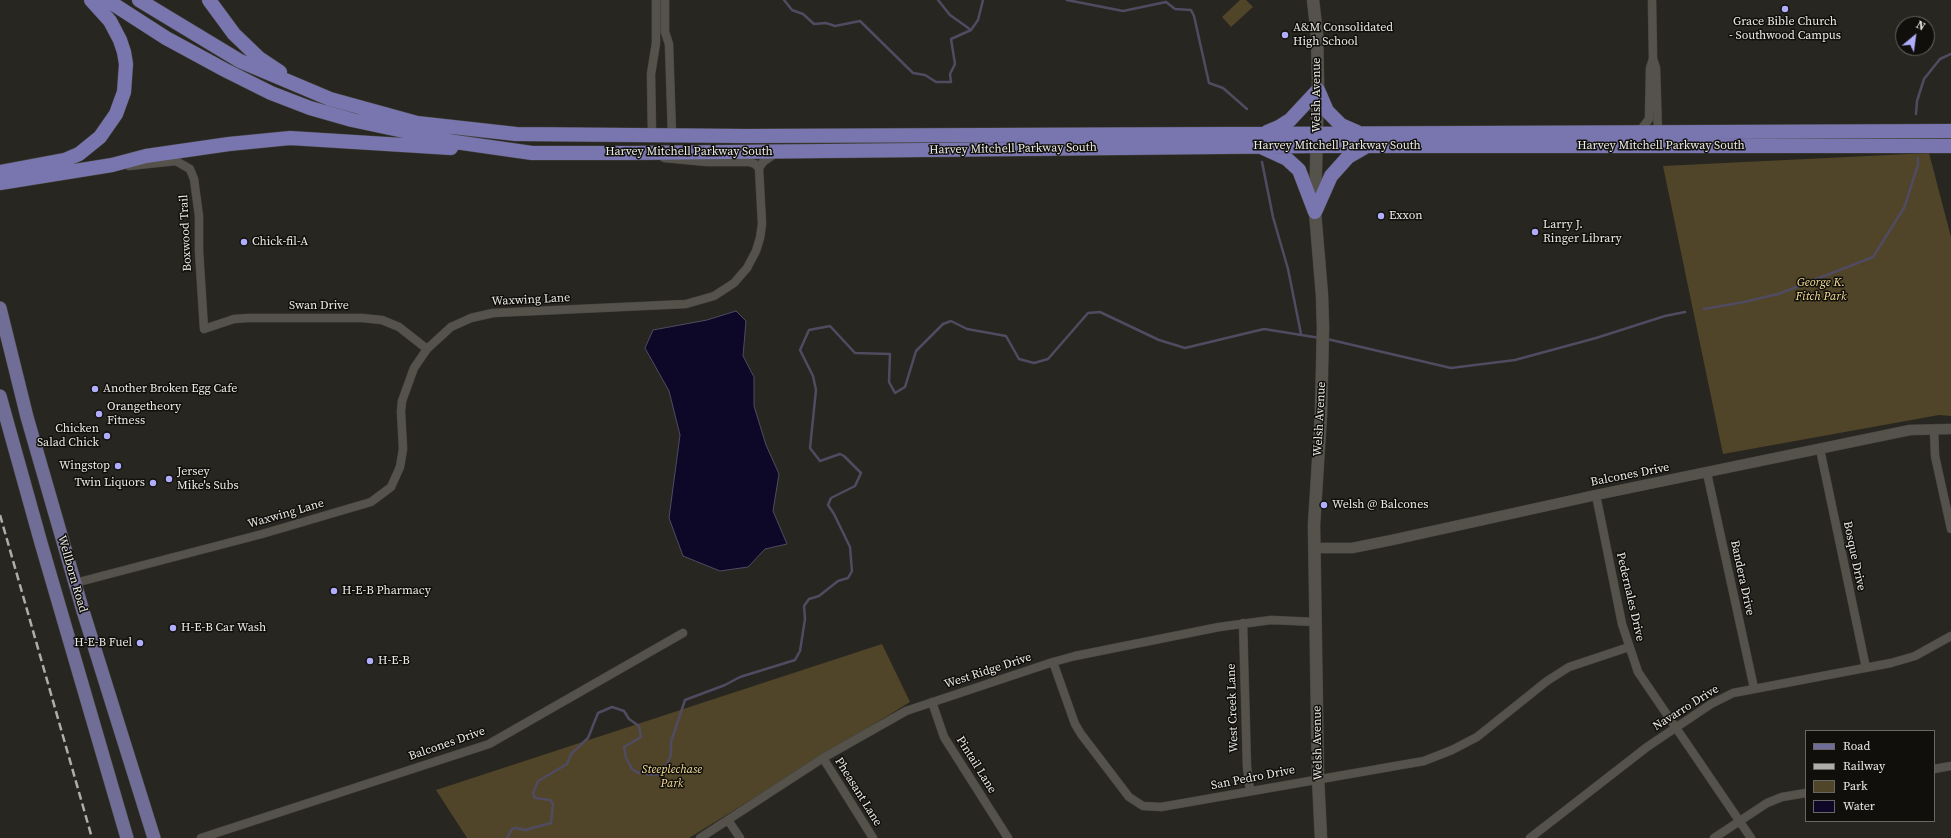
<!DOCTYPE html>
<html>
<head>
<meta charset="utf-8">
<style>
  body { margin:0 }
  #map { position:relative; width:1951px; height:838px; overflow:hidden; background:#282620; font-family:"Source Serif 4",serif }
  canvas { display:block }
  .legend { position:absolute; left:1805px; top:730px; width:130px; height:92px; box-sizing:border-box; background:#100f0c; border:1px solid #686763; margin:0; padding:5px 7px; list-style:none; font-size:12px; color:#ebeae6 }
  .legend li { display:flex; align-items:center; gap:8px; height:20px }
  .legend b { width:20px; border:1px solid #686763 }
  .north { position:absolute; left:1895px; top:16px; width:40px; height:40px; box-sizing:border-box; background:#100f0c; border:1px solid #686763; border-radius:50%; rotate:29deg; font-size:11px; font-weight:700; line-height:16px; text-align:center; color:#ebeae6 }
  .north::after { content:''; display:block; margin:auto; width:14px; height:18px; background:#b0aefa; clip-path:polygon(50% 0,100% 100%,50% 72%,0 100%) }
</style>
</head>
<body>
<div id="map">
<canvas width="1951" height="838"></canvas>
<ul class="legend">
<li><b style="height:5px;background:#706d96"></b>Road</li>
<li><b style="height:5px;background:#afaeaa"></b>Railway</li>
<li><b style="height:11px;background:#504528"></b>Park</li>
<li><b style="height:11px;background:#0d0728"></b>Water</li>
</ul>
<div class="north">N</div>
</div>
<script>
const c = document.querySelector('canvas').getContext('2d');
c.lineJoin = 'round';
function paint(path, color) { c.fillStyle = color; c.fill(path, 'evenodd'); }
const toPath = rows => new Path2D(rows.map(r => 'M' + r).join(''));
function stroke(path, color, width, dash) { c.strokeStyle = color; c.lineWidth = width; c.lineCap = dash ? 'butt' : 'round'; c.setLineDash(dash || []); c.stroke(path); }
function label(font, color, halo, rows, align = 'center') {
  c.font = font + ' "Source Serif 4",serif'; c.lineWidth = 3; c.setLineDash([]); c.textBaseline = 'middle'; c.strokeStyle = halo; c.fillStyle = color; for (const [text, x, y, turn = 0] of rows) {
    c.save(); c.translate(x, y); c.rotate((+turn || 0) * Math.PI / 180); c.textAlign = isNaN(turn) ? turn : align; if (halo) c.strokeText(text, 0, 0); c.fillText(text, 0, 0); c.restore();
  }
}
paint(toPath([
  [1240,0,1246,0,1253,7,1231,27,1222,17],
  [1929,153,1951,237,1951,416,1939,415,1723,454,1663,166],
  [882,644,910,702,689,838,467,838,436,790]
]), '#504528');
const water = toPath([
  [736,311,746,321,743,356,754,377,754,406,766,445,779,474,773,511,787,544,765,549,748,567,720,571,683,556,669,518,680,435,669,391,645,348,653,330,707,320,736,311]
]);
paint(water, '#0d0728');
stroke(water, '#504b61', 1);
stroke(toPath([
  [784,0,792,10,803,14,814,24,826,23,835,26,860,21,913,73,925,75,936,82,951,82,950,74,955,64,951,39,971,30,978,20,983,0],
  [938,0,950,15,971,30],
  [1067,0,1123,11,1166,2,1175,9,1191,10,1194,16,1209,83,1223,88,1247,109],
  [1916,114,1917,101,1924,79,1940,59,1951,54],
  [1262,162,1273,217,1288,269,1301,334],
  [1704,309,1744,302,1778,294,1873,257,1904,208,1918,165,1918,158],
  [1327,339,1451,368,1515,360,1596,338,1665,316,1685,312],
  [507,838,512,829,517,828,525,830,551,823,553,804,550,800,535,798,533,793,538,781,567,764,571,754,588,738,598,713,612,707,624,711,629,719,639,726,641,737,624,747,626,758,632,769,638,773,643,772,650,775,662,774,671,755,671,742,685,700,725,685,740,677,795,660,800,651,805,619,804,606,809,599,819,596,838,581,848,578,852,571,850,547,834,514,828,505,831,498,855,486,861,473,844,456,840,454,820,461,810,448,816,390,813,376,800,350,809,330,830,326,855,353,890,354,889,382,895,393,905,387,916,351,943,324,951,321,967,329,1006,336,1019,359,1034,363,1048,359,1088,313,1100,312,1159,340,1185,348,1264,329,1320,338]
]), '#504b61', 2.5);
const minor = toPath([
  [665,0,665,32,669,44,672,135],
  [1652,0,1653,59,1656,68,1658,133],
  [1639,132,1649,119,1650,68,1653,59],
  [652,135,651,74,656,43,656,0],
  [664,158,707,162,749,162,755,164,759,168],
  [129,166,176,161,190,169,194,179,199,216,199,251,204,329,234,319,248,318,362,318,382,320,399,327,427,349],
  [759,168,763,162,776,153],
  [1934,430,1935,456,1951,529],
  [1820,449,1866,668],
  [1707,473,1754,688],
  [1596,495,1622,624,1638,672,1751,838],
  [75,583,262,534,371,502,391,487,400,467,403,449,401,412,402,401,414,368,427,349,451,327,471,318,493,313,686,304,714,296,734,283,747,268,756,251,760,238,762,224,759,168],
  [1243,623,1247,767,1250,791],
  [1053,662,1075,724,1081,734,1129,797,1143,806,1161,807,1424,761,1452,750,1477,737,1547,681,1569,667,1629,647],
  [932,702,944,737,1008,838],
  [823,758,873,838],
  [1934,769,1951,766],
  [728,820,740,838],
  [201,838,489,744,683,633],
  [700,838,823,758,906,711,1053,662,1075,656,1219,627,1271,620,1316,622],
  [1530,838,1647,747,1711,704,1733,693,1891,663,1915,656,1951,636],
  [1714,838,1767,803,1782,797,1806,793]
]);
const tertiary = toPath([
  [1315,548,1352,548,1392,540,1596,495,1910,430,1951,429]
]);
const secondary = toPath([
  [1313,0,1317,35,1318,82,1315,212,1322,295,1323,328,1321,414,1314,525,1318,778,1321,838]
]);
const primary = toPath([
  [0,308,27,417,83,611,154,838],
  [0,396,41,543,127,838]
]);
const trunk = toPath([
  [107,0,166,38,225,70,271,93,310,108,352,120,455,142,532,153,631,153,1317,146,1951,146],
  [139,0,240,61,330,99,417,123,516,134,746,136,1951,131],
  [209,0,234,34,259,58,280,72],
  [1267,132,1279,127,1290,120,1318,90,1327,111,1341,125,1357,132],
  [1263,148,1287,159,1299,170,1315,212],
  [0,172,65,160,79,154,100,137,116,114,124,92,126,64,124,52,120,40,110,21,91,0],
  [0,183,112,165,146,156,229,144,290,138,451,148],
  [1315,212,1331,176,1348,157,1367,146]
]);
stroke(minor, '#45443e', 9);
stroke(tertiary, '#45443e', 11);
stroke(secondary, '#45443e', 13);
stroke(primary, '#45443e', 14);
stroke(trunk, '#45443e', 15);
stroke(minor, '#54524b', 8);
stroke(tertiary, '#54524b', 10);
stroke(secondary, '#54524b', 12);
stroke(primary, '#706d96', 13);
stroke(trunk, '#7976af', 14);
stroke(toPath([
  [0,515,92,838]
]), '#afaeaa', 2.5, [8, 4]);
for (const [x, y, r, color] of [
  [1785,9,4,"#b0aefa"],
  [1285,35,4,"#b0aefa"],
  [1381,216,4,"#b0aefa"],
  [1535,232,4,"#b0aefa"],
  [244,242,4,"#b0aefa"],
  [95,389,4,"#b0aefa"],
  [99,414,4,"#b0aefa"],
  [107,436,4,"#b0aefa"],
  [118,466,4,"#b0aefa"],
  [169,479,4,"#b0aefa"],
  [153,483,4,"#b0aefa"],
  [1324,505,4,"#b0aefa"],
  [334,591,4,"#b0aefa"],
  [173,628,4,"#b0aefa"],
  [140,643,4,"#b0aefa"],
  [370,661,4,"#b0aefa"]
]) { const dot = new Path2D(); dot.arc(x, y, r, 0, 2 * Math.PI); c.fillStyle = color; c.fill(dot); stroke(dot, '#100f0c', 1.5); }
label('12px', '#ebeae6', '#100f0c', [
  ["Grace Bible Church",1785,22,"center"],
  ["- Southwood Campus",1785,36,"center"],
  ["A&M Consolidated",1293,28],
  ["High School",1293,42],
  ["Exxon",1389,216],
  ["Larry J.",1543,225],
  ["Ringer Library",1543,239],
  ["Chick-fil-A",252,242],
  ["Another Broken Egg Cafe",103,389],
  ["Orangetheory",107,407],
  ["Fitness",107,421],
  ["Chicken",99,429,"right"],
  ["Salad Chick",99,443,"right"],
  ["Wingstop",110,466,"right"],
  ["Jersey",177,472],
  ["Mike's Subs",177,486],
  ["Twin Liquors",145,483,"right"],
  ["Welsh @ Balcones",1332,505],
  ["H-E-B Pharmacy",342,591],
  ["H-E-B Car Wash",181,628],
  ["H-E-B Fuel",132,643,"right"],
  ["H-E-B",378,661]
], 'left');
label('12px', '#ebeae6', '#100f0c', [
  ["Welsh Avenue",1317,95,-90],
  ["Harvey Mitchell Parkway South",1337,146],
  ["Harvey Mitchell Parkway South",1661,146],
  ["Harvey Mitchell Parkway South",1013,149,-1],
  ["Harvey Mitchell Parkway South",689,152],
  ["Boxwood Trail",186,233,-93],
  ["Waxwing Lane",531,300,-3],
  ["Swan Drive",319,306],
  ["Welsh Avenue",1320,419,-87],
  ["Balcones Drive",1630,475,-11],
  ["Waxwing Lane",286,514,-16],
  ["Bosque Drive",1854,556,78],
  ["Wellborn Road",72,574,74],
  ["Bandera Drive",1742,578,78],
  ["Pedernales Drive",1630,597,77],
  ["West Ridge Drive",988,671,-18],
  ["West Creek Lane",1233,708,-92],
  ["Navarro Drive",1686,708,-32],
  ["Welsh Avenue",1318,743,-91],
  ["Balcones Drive",447,744,-19],
  ["Pintail Lane",976,765,58],
  ["San Pedro Drive",1253,778,-11],
  ["Pheasant Lane",858,792,58]
]);
label('italic 12px', '#f9de96', '#100f0c', [
  ["George K.",1821,283],
  ["Fitch Park",1821,297],
  ["Steeplechase",672,770],
  ["Park",672,784]
]);
</script>
</body>
</html>
